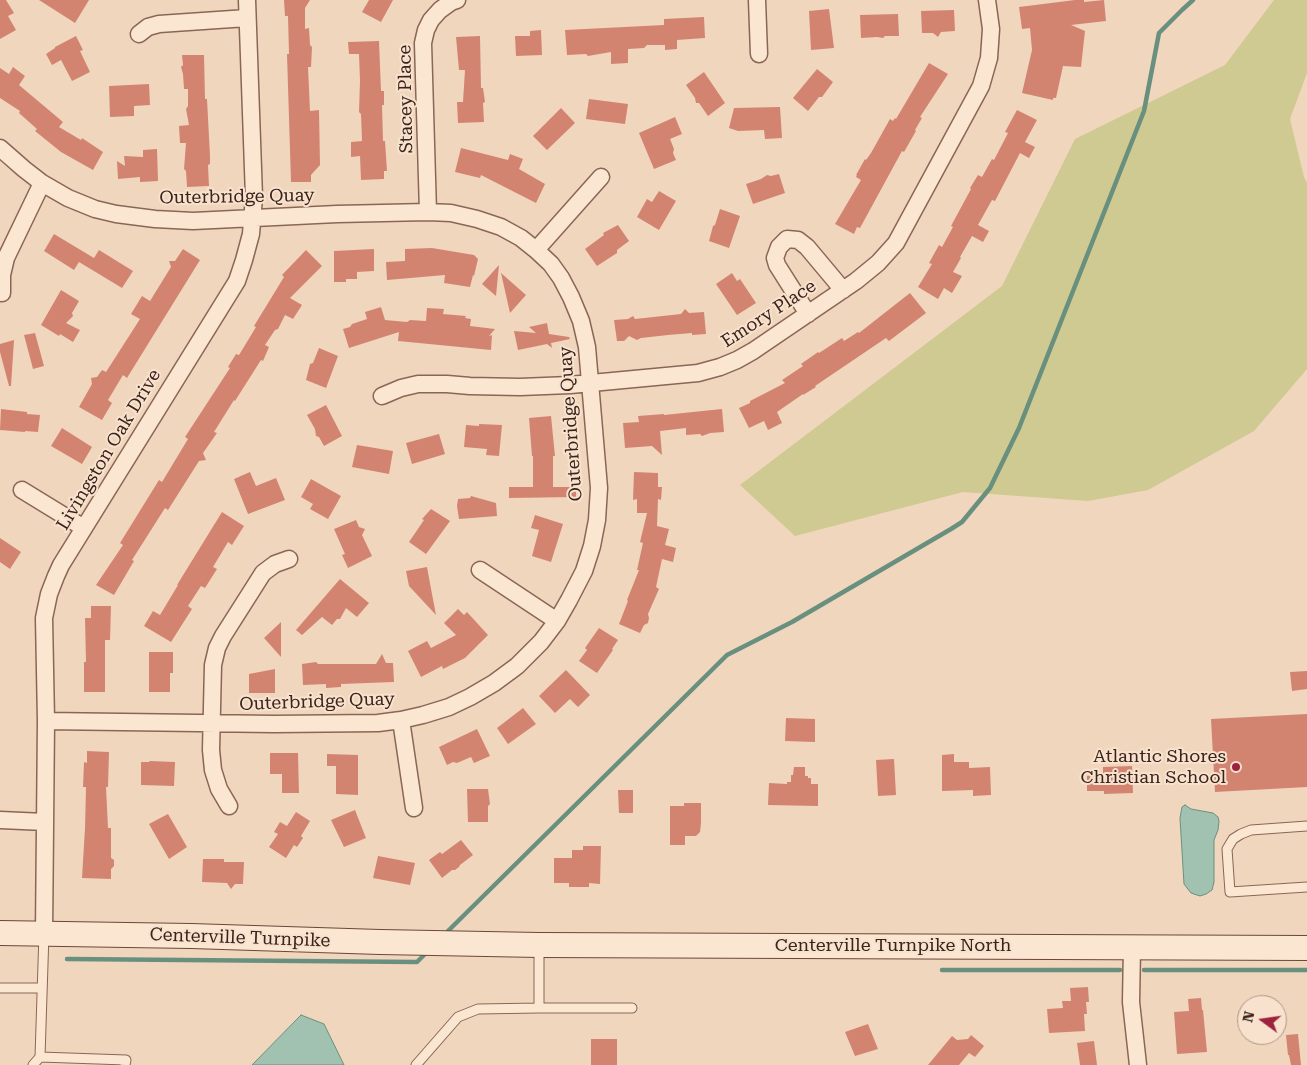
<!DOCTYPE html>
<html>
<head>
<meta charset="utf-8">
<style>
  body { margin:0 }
  #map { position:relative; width:1307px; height:1065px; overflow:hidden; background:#f1d6be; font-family:"Roboto Serif",serif }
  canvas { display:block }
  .north { position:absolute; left:1237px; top:995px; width:50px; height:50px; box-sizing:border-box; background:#f8e2ce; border:1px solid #ac9686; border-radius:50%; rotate:284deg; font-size:14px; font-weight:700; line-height:20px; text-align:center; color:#39231b }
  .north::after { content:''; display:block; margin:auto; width:18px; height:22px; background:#9d223e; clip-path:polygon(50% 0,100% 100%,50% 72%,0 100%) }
</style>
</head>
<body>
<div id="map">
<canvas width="1307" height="1065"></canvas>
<div class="north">N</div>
</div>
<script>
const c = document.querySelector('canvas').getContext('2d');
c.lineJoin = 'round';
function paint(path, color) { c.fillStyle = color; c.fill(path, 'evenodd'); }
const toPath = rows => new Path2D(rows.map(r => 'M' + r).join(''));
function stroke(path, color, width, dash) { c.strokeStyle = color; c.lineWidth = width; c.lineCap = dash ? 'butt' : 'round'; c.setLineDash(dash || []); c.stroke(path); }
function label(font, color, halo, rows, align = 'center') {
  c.font = font + ' "Roboto Serif",serif'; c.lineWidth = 4; c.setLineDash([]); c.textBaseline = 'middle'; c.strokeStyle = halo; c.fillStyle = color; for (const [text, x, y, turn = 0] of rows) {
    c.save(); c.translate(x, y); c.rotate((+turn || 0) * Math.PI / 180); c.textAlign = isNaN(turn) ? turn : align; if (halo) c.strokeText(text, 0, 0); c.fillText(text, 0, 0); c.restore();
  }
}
paint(toPath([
  [1274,0,1307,0,1307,73,1290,119,1304,177,1307,183,1307,369,1254,431,1148,490,1088,501,963,492,795,536,740,485,1002,286,1075,139,1225,65]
]), '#cfc992');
const water = toPath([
  [1185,805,1191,809,1213,813,1218,817,1219,821,1218,830,1214,840,1214,882,1212,890,1206,894,1200,896,1191,893,1184,884,1180,818,1182,807,1185,805],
  [301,1015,324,1024,344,1065,252,1065,301,1015]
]);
paint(water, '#a2c2b1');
stroke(water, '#69907e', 1);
stroke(toPath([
  [448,931,727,655,792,622,951,529,962,522,990,488,1019,428,1144,111,1159,33,1182,10,1193,0],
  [67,959,417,962,424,955],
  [942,970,1120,970],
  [1144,970,1307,970]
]), '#69907e', 4.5);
paint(toPath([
  [0,0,6,0,14,13,8,16,16,30,0,39],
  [39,0,89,0,75,23],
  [284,0,310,0,305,8,305,29,309,28,310,45,312,47,311,67,308,67,310,111,319,110,320,165,311,175,311,182,291,182,287,54,289,54,288,16,285,16],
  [369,0,393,0,381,22,362,12],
  [1075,0,1084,0,1084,2,1104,0,1106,21,1071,25,1085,31,1081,67,1063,66,1056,98,1053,98,1053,100,1022,93,1032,50,1030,28,1022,29,1019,7],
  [829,9,834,48,811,50,809,11],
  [954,10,955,31,941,32,938,37,933,33,922,33,921,11],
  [898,14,899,36,885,36,883,38,877,37,861,38,860,15],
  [704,17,705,38,677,40,677,49,665,50,665,45,647,45,644,48,628,49,628,63,611,64,611,52,588,56,586,54,567,55,565,30,664,25,664,19],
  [541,30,542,55,516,56,515,36,530,36,530,31],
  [76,36,83,50,80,51,90,72,72,81,61,60,52,65,46,54,55,48,55,47],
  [480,36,481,88,483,88,485,102,483,103,484,122,458,123,457,102,463,102,465,70,459,70,456,37],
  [379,41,381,91,384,91,384,105,382,105,383,141,385,141,387,171,384,171,384,179,361,180,360,156,351,157,351,142,362,141,361,114,359,112,360,81,359,54,349,54,348,42],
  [182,55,204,55,205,99,207,99,210,156,210,164,208,165,209,186,187,187,186,171,184,169,186,143,180,143,179,126,189,125,186,109,188,106,188,89,184,89,183,74,181,67,183,65],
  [929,63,948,74,920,117,922,118,915,130,916,131,904,152,902,151,860,228,857,227,854,234,835,224,861,180,856,177,857,175,856,175,865,159,866,160,871,153,890,119,893,121,895,118,896,119],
  [13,67,25,76,19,85,63,122,59,127,81,140,82,138,103,152,93,170,61,152,35,131,37,129,19,113,20,111,0,98,0,68,9,74],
  [817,69,833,82,822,97,819,97,808,111,793,98],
  [704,72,725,103,708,116,699,103,696,103,695,98,686,85],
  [149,84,150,105,134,106,134,116,110,117,109,86],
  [589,99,628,104,625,124,586,119],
  [780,107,782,138,765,139,764,130,738,131,729,128,734,108],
  [561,108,575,123,547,150,533,136],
  [1017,110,1037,120,1025,142,1035,147,1029,158,1020,153,995,201,992,200,978,225,989,231,983,242,972,236,960,257,961,258,953,272,962,276,952,293,944,288,938,299,918,287,932,264,929,263,939,245,942,247,953,227,951,226,971,189,970,188,978,175,982,177,992,159,994,160,1008,133,1005,132],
  [675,117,682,134,670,139,674,149,673,153,676,160,654,169,639,133],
  [461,148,508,160,510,154,523,159,519,169,545,184,536,203,481,175,480,178,455,172],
  [157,149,158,181,140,182,140,177,118,179,117,161,125,166,124,156,143,157,143,150],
  [779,174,785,193,753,204,746,184,761,179,767,175,771,176],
  [659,191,676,201,659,230,637,217,647,199,652,202],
  [720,209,740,216,729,248,709,241,713,226,715,225],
  [618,225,629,241,617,250,617,253,597,266,585,249,604,235,603,233],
  [54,234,94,258,99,250,133,271,122,288,79,262,74,270,44,251],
  [432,248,474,255,478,259,474,276,473,275,470,287,444,283,445,275,387,280,386,262,405,261,405,249],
  [183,249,200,260,127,378,123,375,108,400,112,403,102,420,79,407,92,384,91,378,97,377,102,370,106,372,140,319,131,314,142,296,150,301,171,267,169,261,175,261],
  [374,249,374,271,357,272,357,279,346,279,346,282,334,282,334,251],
  [306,250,322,266,290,298,302,305,293,319,285,315,278,329,275,330,265,345,269,347,263,361,261,360,235,401,234,400,214,432,217,433,203,453,206,460,199,461,168,510,165,508,132,560,134,561,114,595,96,585,123,545,120,543,159,480,162,482,188,439,185,437,230,368,228,367,236,354,239,355,256,327,254,326,284,277,282,275],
  [499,265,496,296,482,284],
  [501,273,526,295,510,313],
  [732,273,737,281,740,279,756,303,737,315,716,284],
  [61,290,79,301,72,313,73,316,66,323,80,330,73,342,60,334,59,336,41,325],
  [910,293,926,313,889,341,886,338,815,386,816,387,803,395,803,394,777,412,782,423,768,430,764,421,749,428,739,408,750,403,750,401,785,383,782,380,803,366,801,364,818,352,819,353,842,338,844,341,858,332,859,333],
  [381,307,385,320,407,322,410,320,426,321,427,308,444,309,443,314,466,316,465,318,471,319,470,326,495,329,489,336,492,335,491,350,398,341,399,332,349,348,343,329,350,327,352,324,367,319,365,312],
  [685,309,689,313,704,312,706,334,692,335,692,333,668,335,641,338,637,340,629,336,624,341,617,341,614,320,628,319,633,316,635,319,681,314],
  [547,323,549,334,569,337,570,339,551,343,552,348,547,344,518,350,514,331,536,333,529,327],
  [35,333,44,366,33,369,24,335],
  [14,340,11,386,9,386,0,352,0,344],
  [319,348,338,356,326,388,306,380,310,364,313,363],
  [326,405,342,436,324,446,319,437,316,436,315,429,307,415],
  [1,409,27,412,27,414,40,415,38,432,25,431,25,432,0,430],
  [722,409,724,432,710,433,702,436,700,434,686,435,686,428,660,431,662,455,652,446,625,448,623,423,639,422,638,416,664,414,664,415],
  [551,416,555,456,553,456,553,487,576,487,576,497,509,498,509,487,533,487,533,456,532,456,529,418],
  [479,424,502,425,499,456,486,455,487,449,464,447,466,425,479,426],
  [62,428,92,447,82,464,51,446],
  [439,434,445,454,412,464,406,443],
  [357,445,393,451,389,474,352,467],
  [250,472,256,486,276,478,285,500,248,514,234,479],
  [634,472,658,473,658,487,662,487,661,500,658,499,657,526,669,529,665,545,676,548,673,562,662,559,656,587,659,589,648,614,649,618,648,623,644,625,640,633,619,624,628,601,627,600,639,570,637,570,643,543,640,542,647,513,637,513,637,499,633,500],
  [311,479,341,496,328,519,310,509,313,504,301,497],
  [471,496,496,503,497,516,459,519,457,506,458,499,470,498],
  [431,509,450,521,426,554,409,542,424,520,422,519],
  [222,512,244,526,232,545,228,542,213,567,217,569,205,588,201,586,188,606,192,609,171,642,144,626,153,611,160,615,178,585,177,585],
  [535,515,563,524,551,562,532,556,539,530,531,528],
  [356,520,359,527,365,529,362,535,372,556,348,568,342,555,345,554,334,529],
  [0,538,21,552,10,569,0,562],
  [427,567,432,594,436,615,409,586,406,571],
  [340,579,369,603,357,617,346,608,340,619,337,619,332,625,322,617,302,635,296,630],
  [91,606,111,606,110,640,105,640,105,692,84,692,84,662,86,662,85,618,91,618],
  [458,609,464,615,467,612,488,635,465,658,443,669,442,666,421,677,408,651,427,641,431,648,456,635,444,623],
  [281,622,281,657,264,638],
  [599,628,618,640,612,649,613,650,597,673,579,661,587,650,585,648],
  [149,652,173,652,173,673,170,673,170,692,149,692],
  [382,654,386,663,393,663,394,682,341,684,341,687,326,688,326,684,303,685,302,664,316,662,318,664,376,664],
  [275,669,275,693,249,693,249,674],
  [566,670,590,695,578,707,570,699,555,713,539,696],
  [1307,671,1307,689,1292,691,1290,672],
  [523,708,536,724,508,744,497,728],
  [1307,714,1307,787,1215,792,1211,719],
  [786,718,815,719,815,742,785,741],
  [477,729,490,756,474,763,471,757,457,763,453,762,447,765,439,747],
  [87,751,109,752,108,787,106,787,108,828,111,828,111,858,114,860,114,866,111,869,111,879,82,878,85,828,86,787,83,787,84,762,87,763],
  [270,753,298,753,299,793,282,793,282,774,270,774],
  [327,754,358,755,358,795,336,794,336,766,327,766],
  [954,754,954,762,969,762,969,768,990,767,991,795,973,796,973,790,942,791,942,755],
  [894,759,896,795,878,796,876,760],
  [150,761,175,762,174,786,141,785,141,762,149,762],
  [1132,766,1133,793,1104,794,1104,791,1087,791,1087,776,1103,774,1103,767],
  [794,767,805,767,805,776,808,776,808,778,811,778,811,784,818,784,818,806,768,805,769,783,787,784,787,782,791,782,791,775,793,775],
  [467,789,488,789,490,804,488,806,488,822,468,822],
  [618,790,633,790,633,813,619,813],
  [684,803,701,803,701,823,700,832,696,836,685,836,685,845,670,845,670,806,684,806],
  [355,810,366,838,344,847,331,820],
  [296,812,310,821,301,836,303,838,297,847,294,845,286,858,269,847,278,834,274,832,280,822,287,826],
  [168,814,187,847,169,859,149,824],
  [461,840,473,855,460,865,459,867,455,870,452,870,442,878,429,860,440,852,442,854],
  [583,846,601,846,600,884,589,883,589,887,569,887,569,883,554,883,554,858,572,858,572,850,583,850],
  [378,856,415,863,410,885,373,878],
  [203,859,224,859,224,862,244,862,243,884,235,884,231,889,227,883,202,882],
  [1088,987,1089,1002,1086,1002,1087,1014,1084,1014,1085,1031,1049,1033,1047,1009,1063,1008,1062,1001,1071,1001,1070,988],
  [1201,998,1202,1010,1203,1010,1207,1052,1177,1054,1174,1012,1189,1011,1188,999],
  [868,1024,878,1049,855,1056,845,1032],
  [1298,1034,1301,1065,1291,1065,1289,1055,1288,1055,1286,1035],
  [971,1035,984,1046,975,1057,969,1053,959,1065,928,1065,952,1036,957,1040,968,1039],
  [591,1039,617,1039,617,1065,591,1065],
  [1094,1041,1097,1065,1080,1065,1077,1043]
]), '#d28471');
const service = toPath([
  [1307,826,1251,830,1241,834,1233,839,1227,849,1230,892,1307,887],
  [0,988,42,988],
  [539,1008,632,1008],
  [40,1057,126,1060,125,1065],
  [33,1065,40,1057,44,933],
  [416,1065,458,1017,478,1009,539,1008,539,945]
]);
const minor = toPath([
  [757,0,759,54],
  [139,34,148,27,159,24,247,18],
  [0,148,24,169,42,183,68,198,95,209,116,214,155,219,193,221,337,214,428,212,451,213,477,219,501,227,521,238,536,250,551,264,561,278,571,297,581,321,587,347,599,488,597,520,592,546,584,571,569,600,557,621,541,642,517,666,494,683,470,697,449,707,423,715,401,720,378,723,274,724,46,721],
  [428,212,423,43,426,30,431,20,440,10,451,2,457,0],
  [536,250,601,177],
  [2,293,2,275,6,258,42,183],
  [808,314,777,265,775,258,779,247,787,239,798,240,807,247,843,290],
  [382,396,401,388,418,384,447,384,470,386,520,387,570,385,698,373,720,367,737,360,753,351,856,281,878,263,896,243,981,86,989,58,991,29,987,0],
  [22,490,84,528],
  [480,570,557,621],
  [401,720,414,808],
  [229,806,219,789,213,770,211,750,213,665,217,648,223,636,263,573,275,564,289,559],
  [0,820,45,822],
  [44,933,46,721,44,618,49,594,56,576,61,565,237,281,244,260,251,234,254,197,247,0],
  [1132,948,1131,1002,1138,1065]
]);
const secondary = toPath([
  [0,933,191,936,380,942,539,945,1307,948]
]);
stroke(service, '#8a6656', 11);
stroke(minor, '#8a6656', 19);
stroke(secondary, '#6c4739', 26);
stroke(service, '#fbe6d2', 9);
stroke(minor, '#fbe6d2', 16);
stroke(secondary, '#fbe6d2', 24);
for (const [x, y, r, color] of [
  [1236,767,5,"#9d223e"]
]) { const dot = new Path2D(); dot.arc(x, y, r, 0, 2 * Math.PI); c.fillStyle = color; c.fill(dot); stroke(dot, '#f8e2ce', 2); }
label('18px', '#39231b', '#f8e2ce', [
  ["Stacey Place",406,99,-91],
  ["Outerbridge Quay",237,197,-1],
  ["Emory Place",769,314,-33],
  ["Outerbridge Quay",571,424,-94],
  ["Livingston Oak Drive",109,450,-59],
  ["Outerbridge Quay",317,702,-2],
  ["Centerville Turnpike",240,938,2],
  ["Centerville Turnpike North",893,946]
]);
label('18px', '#39231b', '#f8e2ce', [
  ["Atlantic Shores",1226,757],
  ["Christian School",1226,778]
], 'right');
</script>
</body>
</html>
